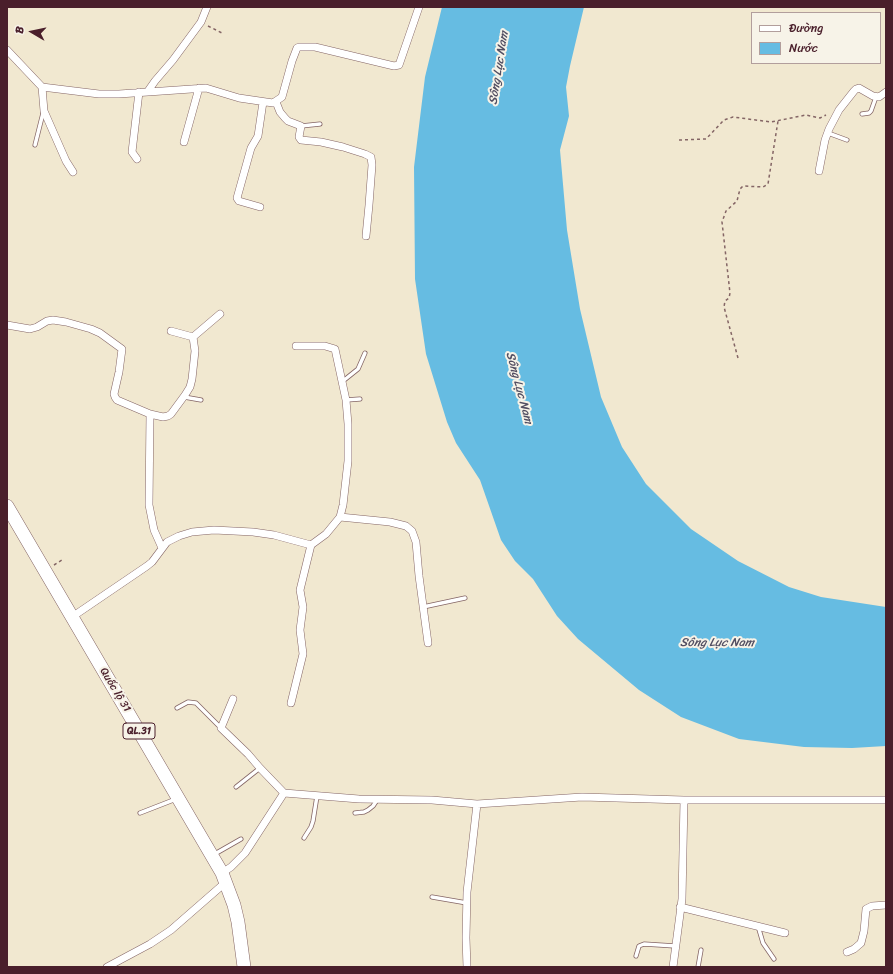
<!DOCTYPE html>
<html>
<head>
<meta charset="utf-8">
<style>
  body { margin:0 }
  #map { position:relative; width:893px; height:974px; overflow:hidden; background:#f1e8d0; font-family:Sriracha,sans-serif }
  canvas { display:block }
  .frame { position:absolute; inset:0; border:8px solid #4a1f2b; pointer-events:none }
  .legend { position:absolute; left:751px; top:12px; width:130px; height:52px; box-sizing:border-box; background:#f7f3e8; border:1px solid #b29e9c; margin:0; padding:5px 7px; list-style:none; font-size:12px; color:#4a1f2b }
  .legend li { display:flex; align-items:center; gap:8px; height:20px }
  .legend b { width:20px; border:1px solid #b29e9c }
  .north { position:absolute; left:12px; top:12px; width:40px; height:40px; -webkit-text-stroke:3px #f7f3e8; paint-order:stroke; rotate:279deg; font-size:11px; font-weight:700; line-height:16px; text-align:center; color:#4a1f2b }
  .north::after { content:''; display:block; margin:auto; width:14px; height:18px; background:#4a1f2b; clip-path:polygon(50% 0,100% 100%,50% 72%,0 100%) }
</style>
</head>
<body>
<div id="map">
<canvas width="893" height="974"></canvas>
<div class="frame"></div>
<ul class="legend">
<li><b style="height:5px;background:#fff"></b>Đường</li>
<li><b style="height:11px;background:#66bce2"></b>Nước</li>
</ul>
<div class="north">B</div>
</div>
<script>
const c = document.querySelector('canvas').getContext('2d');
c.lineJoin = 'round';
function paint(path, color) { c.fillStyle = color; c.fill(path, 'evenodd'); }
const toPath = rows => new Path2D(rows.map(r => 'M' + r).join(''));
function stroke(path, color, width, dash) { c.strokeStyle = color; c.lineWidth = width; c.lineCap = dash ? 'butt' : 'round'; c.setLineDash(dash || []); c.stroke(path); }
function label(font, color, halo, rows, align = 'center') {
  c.font = font + ' Sriracha,sans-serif'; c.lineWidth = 4; c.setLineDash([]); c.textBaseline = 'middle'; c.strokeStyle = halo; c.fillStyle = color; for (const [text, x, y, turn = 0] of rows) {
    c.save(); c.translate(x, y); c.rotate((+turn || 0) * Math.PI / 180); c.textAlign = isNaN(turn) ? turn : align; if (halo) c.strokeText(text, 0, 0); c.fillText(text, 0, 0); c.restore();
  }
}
paint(toPath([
  [442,7,584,7,570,66,566,87,569,116,560,150,567,230,580,309,601,397,622,447,646,484,691,529,738,561,789,587,821,597,886,607,886,746,852,748,804,747,739,739,681,717,639,690,578,639,557,616,533,579,515,561,501,540,480,480,456,443,447,422,426,354,415,279,414,167,425,77]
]), '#66bce2');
const lane = toPath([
  [862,114,869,113,871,111,876,97],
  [301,126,320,124],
  [828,133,847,140],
  [35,145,43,113],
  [343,381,358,369,365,353],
  [184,397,201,400],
  [346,400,360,399],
  [423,607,465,598],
  [177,708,188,702,196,703,221,728],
  [236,787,260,768],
  [140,813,176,799],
  [355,813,364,812,368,810,373,806,377,800],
  [304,838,311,827,313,821,317,796],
  [213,855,241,839],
  [432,897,467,903],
  [758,926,763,943,774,959],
  [636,956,639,946,644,944,675,946],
  [698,967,701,950]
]);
const street = toPath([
  [7,50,42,87,99,94,119,94,206,88,239,98,273,103,282,97,292,61,297,48,299,47,315,47,394,66,399,65,419,7],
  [42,87,44,111,66,161,73,172],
  [148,91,155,81,173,60,201,22,207,7],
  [276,102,280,112,285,118,288,121,301,126,299,137,301,140,321,142,343,147,365,154,371,157,372,165,369,205,366,236],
  [184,142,199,88],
  [137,159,132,152,139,92],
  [819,171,825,140,829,129,839,110,854,91,856,89,859,88,873,96,879,97,886,92],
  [260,207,239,201,237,198,251,148,258,136,263,102],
  [7,325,30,329,37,327,47,321,53,320,66,322,91,329,100,333,122,349,119,372,114,394,115,397,117,400,150,414,149,505,154,530,162,548],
  [193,337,220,314],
  [150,414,163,417,168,416,171,414,185,395,190,387,192,379,195,351,193,337,171,331],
  [340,517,390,522,406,526,412,531,416,542,419,576,428,643],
  [72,617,147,566,152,562,167,542,179,536,192,532,214,530,253,532,274,535,311,545,326,534,340,517,343,505,348,461,348,424,346,400,335,349,325,346,296,346],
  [233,699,221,728,248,754,260,768,284,793],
  [291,703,303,654,300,630,303,607,300,590,311,545],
  [222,873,231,867,245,853,284,793,359,799,432,800,477,804],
  [680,907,785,933],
  [847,952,854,949,861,943,864,931,866,909,872,906,886,905],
  [107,967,150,944,171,930,226,882],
  [467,967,466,938,467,892,477,804,582,797,684,800,886,800],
  [673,967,682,899,684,800]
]);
const highway = toPath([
  [7,506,222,873,234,905,238,922,244,967]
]);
stroke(lane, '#846565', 5);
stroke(street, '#846565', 8);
stroke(highway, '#846565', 14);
stroke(toPath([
  [208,26,224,34],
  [679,140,706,139,724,120,733,117,771,122,806,115,820,118,826,115],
  [738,358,724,307,725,301,729,298,730,293,722,222,726,211,737,201,740,189,743,186,763,187,768,184,778,121],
  [54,565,62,560]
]), '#846565', 1.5, [3, 3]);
stroke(lane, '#fff', 3.5);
stroke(street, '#fff', 7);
stroke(highway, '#fff', 13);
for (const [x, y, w] of [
  [139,731,32]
]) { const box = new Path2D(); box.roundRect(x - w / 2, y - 8, w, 16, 3); c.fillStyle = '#f7f3e8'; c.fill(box); stroke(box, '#4a1f2b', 1); }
label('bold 10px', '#4a1f2b', null, [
  ["QL.31",139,731]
]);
label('11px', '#4a1f2b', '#f7f3e8', [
  ["Quốc lộ 31",115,690,59]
]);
label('italic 12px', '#524e62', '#f7f3e8', [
  ["Sông Lục Nam",499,68,-81],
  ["Sông Lục Nam",519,388,75],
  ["Sông Lục Nam",717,643]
]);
</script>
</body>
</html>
